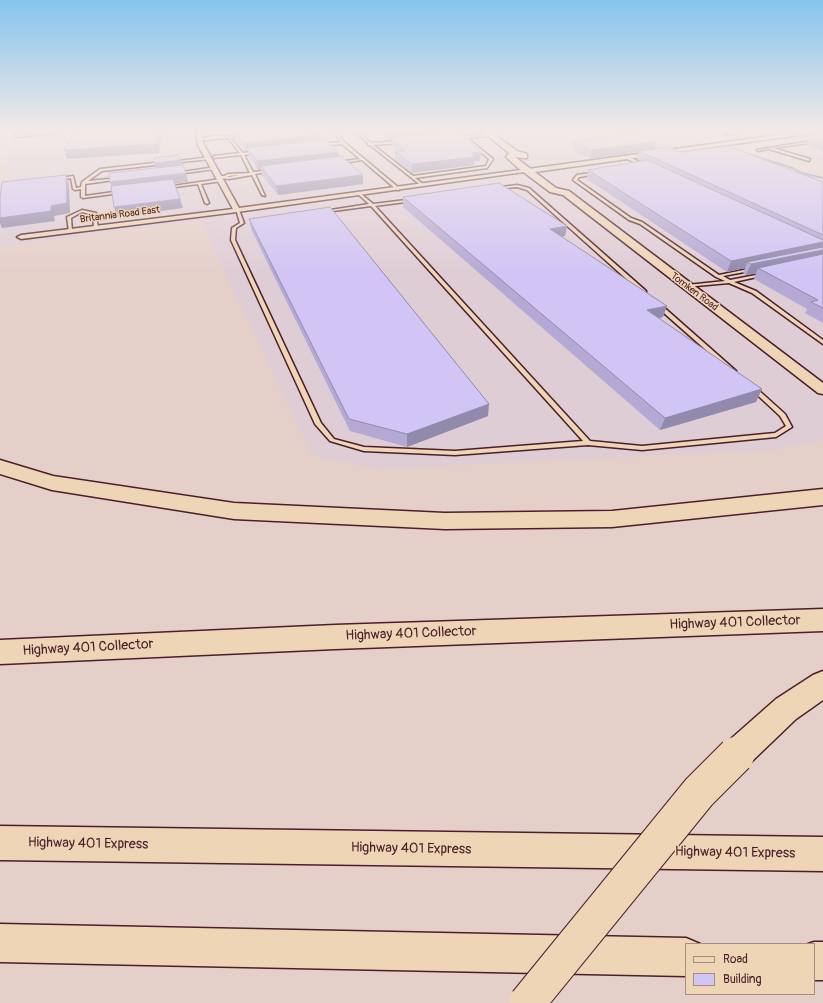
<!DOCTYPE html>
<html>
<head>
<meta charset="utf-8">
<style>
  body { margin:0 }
  #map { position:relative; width:823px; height:1003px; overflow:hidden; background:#e5d0c9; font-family:Pangolin,sans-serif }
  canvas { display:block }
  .legend { position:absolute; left:685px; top:943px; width:130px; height:52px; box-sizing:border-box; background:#eed5b6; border:1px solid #ac8c7e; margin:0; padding:5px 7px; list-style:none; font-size:12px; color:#4a1f2b }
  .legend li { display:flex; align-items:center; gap:8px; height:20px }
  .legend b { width:20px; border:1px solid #ac8c7e }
</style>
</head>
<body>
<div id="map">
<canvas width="823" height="1003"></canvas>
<ul class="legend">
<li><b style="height:5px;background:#eed5b6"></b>Road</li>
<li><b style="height:11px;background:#d1c5f6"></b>Building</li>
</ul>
</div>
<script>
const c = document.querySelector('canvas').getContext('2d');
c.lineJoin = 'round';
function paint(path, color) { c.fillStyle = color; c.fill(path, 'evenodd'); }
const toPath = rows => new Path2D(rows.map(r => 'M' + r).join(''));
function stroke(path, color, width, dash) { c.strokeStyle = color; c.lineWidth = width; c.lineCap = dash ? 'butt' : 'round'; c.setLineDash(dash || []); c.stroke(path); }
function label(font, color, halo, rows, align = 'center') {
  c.font = font + ' Pangolin,sans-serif'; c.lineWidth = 3; c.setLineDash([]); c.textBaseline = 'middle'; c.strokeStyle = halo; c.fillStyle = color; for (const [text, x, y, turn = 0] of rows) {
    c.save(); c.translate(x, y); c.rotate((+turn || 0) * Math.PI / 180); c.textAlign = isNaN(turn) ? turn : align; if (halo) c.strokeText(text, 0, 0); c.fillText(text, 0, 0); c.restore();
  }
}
paint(toPath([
  [12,132,823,132,823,166,792,165,741,148,732,151,823,184,823,440,771,450,377,469,312,455,200,220,0,247,0,219]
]), '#dfcdd6');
stroke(toPath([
  [738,151,793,168,802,173,823,178]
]), '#7690a4', 2);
const service = toPath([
  [17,132,19,132,19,135,63,132,17,137,16,136,17,132],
  [334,132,337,132,344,142,399,188,399,190,397,190,362,160,337,164,338,162,360,159,342,144,321,146,322,144,341,142,334,132],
  [355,132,358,132,371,143,402,141,401,143,373,145,413,176,486,166,489,159,464,138,462,138,462,136,458,132,461,132,465,136,491,134,490,136,467,138,493,159,487,168,415,178,423,184,422,186,370,145,368,145,368,143,355,132],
  [731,132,741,132,726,135,725,134,731,132],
  [773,132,777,132,788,137,786,138,773,132],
  [214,136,233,136,233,138,230,138,243,153,259,151,258,153,244,155,253,172,271,170,273,171,255,174,265,196,262,195,252,175,229,179,218,178,218,176,224,176,228,174,250,173,241,155,213,158,214,156,240,153,228,138,207,140,199,139,214,136],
  [239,175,229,177,227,177,229,176,239,175],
  [823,139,823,141,773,148,810,159,809,161,769,149,758,151,757,150,823,139],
  [210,157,209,159,173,163,171,162,210,157],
  [627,157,629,157,646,165,643,166,627,159,627,157],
  [163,162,164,164,102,171,88,181,119,178,121,179,85,184,85,196,121,191,120,193,83,198,81,197,81,189,75,190,73,189,71,178,57,180,55,179,73,176,76,188,81,187,82,182,100,169,163,162],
  [216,167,215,169,177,174,175,173,216,167],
  [598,172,597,174,579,177,577,180,631,218,642,222,719,275,753,268,755,268,755,270,723,276,730,280,766,273,766,275,734,282,756,291,823,340,823,344,752,293,729,283,685,287,685,286,687,285,725,281,716,277,640,224,629,220,573,180,577,175,598,172],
  [221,179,222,181,201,184,209,203,207,204,205,203,198,184,168,188,166,187,221,179],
  [517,185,529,188,646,291,646,293,642,293,527,190,517,187,496,189,494,188,517,185],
  [360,193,373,204,414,199,413,201,375,206,590,441,642,446,775,433,786,426,780,416,751,389,751,387,753,386,755,387,785,414,792,427,776,437,642,450,588,445,455,455,364,451,330,441,315,424,231,240,232,228,240,223,236,209,239,210,244,223,236,228,235,240,321,423,334,439,364,447,455,451,583,441,371,206,326,212,324,211,369,204,359,195,360,193],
  [82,210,96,213,98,228,96,229,94,228,93,215,82,212,71,218,72,231,69,232,67,217,82,210],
  [656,304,660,304,736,371,736,373,732,373,656,306,656,304]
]);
const minor = toPath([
  [196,132,201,132,204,145,239,208,528,169,531,171,237,212,21,239,17,237,21,235,233,209,198,145,196,132]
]);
const tertiary = toPath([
  [800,132,820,132,528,173,524,171,528,169,800,132]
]);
const secondary = toPath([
  [483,132,491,132,517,151,527,154,527,158,524,158,515,157,556,188,569,191,823,383,823,394,818,393,563,195,550,192,518,168,506,157,509,153,483,132]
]);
const motorway = toPath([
  [0,460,53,476,234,503,445,513,612,511,823,489,823,505,612,527,445,529,234,519,52,490,0,474,0,460],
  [823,609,823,631,335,649,0,664,0,640,335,625,823,609],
  [823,671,823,700,796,719,747,766,736,771,725,766,720,755,725,744,776,699,813,675,823,671],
  [0,826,823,837,823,871,0,860,0,826],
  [0,924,686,938,700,944,686,944,686,976,0,962,0,924],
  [814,942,823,942,823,980,814,980,814,944,808,944,814,942]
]);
stroke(service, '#4a1f2b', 3);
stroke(minor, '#4a1f2b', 3);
stroke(tertiary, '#4a1f2b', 3);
stroke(secondary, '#4a1f2b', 3);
stroke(motorway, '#4a1f2b', 3);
paint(service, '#eed5b6');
paint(minor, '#eed5b6');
paint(tertiary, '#eed5b6');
paint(secondary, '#eed5b6');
paint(motorway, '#eed5b6');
const motorwayBridge = toPath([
  [527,1003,699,792,736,755]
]);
stroke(motorwayBridge, '#4a1f2b', 38, []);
stroke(motorwayBridge, '#eed5b6', 36);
paint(toPath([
  [231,132,318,132,321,140,338,152,338,156,363,184,278,195,262,175,261,169,258,170,249,156,248,151,245,151,237,139,236,134,231,134],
  [381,132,458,132,481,152,480,161,474,161,474,165,412,173,395,160,395,151,398,151,392,145,392,140,388,140],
  [805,132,823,132,823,151,806,145,809,137,804,136],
  [574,142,656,142,654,149,681,152,823,182,823,323,805,313,807,309,754,279,756,273,746,275,743,273,745,268,727,272,587,179,588,170,640,161,637,159,638,152,591,159,573,150],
  [403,197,567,226,565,236,562,237,663,317,658,318,762,389,756,402,660,430,403,207],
  [249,219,488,416,407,447,350,431,251,229]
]), '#b4a9d4');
paint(toPath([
  [159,132,163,132,159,153,67,159,64,150],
  [231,132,236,132,236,134,231,134],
  [388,132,452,132,392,137,392,140,388,140],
  [817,132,823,132,823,138,815,137],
  [320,135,321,143,247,148,248,151,245,151,244,143],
  [656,142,654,150,639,151,638,152,591,159,592,150],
  [338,152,339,160,261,166,261,169,258,170,257,161],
  [481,152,480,161,474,161,474,165,412,173,412,164,471,153],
  [181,160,183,169,157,172,154,163],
  [186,173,188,182,113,191,110,182],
  [66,175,69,184,70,213,54,216,55,221,2,228,0,223,0,218],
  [363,175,363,184,278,195,276,186],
  [180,199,183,208,117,217,114,207],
  [567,226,565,236,549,239,550,229],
  [823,242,823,259,758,268,756,273,746,275,751,264,747,262,745,268,727,272,731,261],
  [667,306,663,317,643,322,647,310],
  [762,389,756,402,660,430,665,418],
  [489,404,488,416,407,447,407,434]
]), '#928aac');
const building = toPath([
  [74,132,159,132,156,144,64,150,74,132],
  [236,132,318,132,320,135,244,143,236,132],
  [452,132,458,132,481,152,471,153,475,157,412,164,395,151,405,151,392,137,452,132],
  [823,133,823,139,810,135,823,133],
  [633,134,656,142,592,150,574,142,633,134],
  [325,139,338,152,257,161,247,148,325,139],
  [728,146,823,182,823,235,639,151,667,147,681,152,728,146],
  [178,155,181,160,154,163,154,158,178,155],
  [341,156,363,175,276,186,261,166,341,156],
  [647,160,823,240,823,242,731,261,588,170,647,160],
  [183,165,186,173,110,182,109,173,183,165],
  [66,175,67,203,51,206,51,211,0,218,0,198,2,182,66,175],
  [173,179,180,199,114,207,111,186,173,179],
  [499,183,567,226,550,229,667,306,647,310,762,389,665,418,403,197,499,183],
  [330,207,489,404,407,434,349,419,249,219,330,207],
  [823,247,823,250,751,264,747,262,823,247],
  [823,254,823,308,811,302,818,300,758,268,823,254]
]);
paint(building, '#d1c5f6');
stroke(building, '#928aac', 1);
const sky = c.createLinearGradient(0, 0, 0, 273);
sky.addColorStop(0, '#86c4ed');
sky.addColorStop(0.48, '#f3eae7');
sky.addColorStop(1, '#f3eae700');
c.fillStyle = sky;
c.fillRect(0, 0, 823, 273);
label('10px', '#4a1f2b', '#eed5b6', [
  ["Britannia Road East",120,215,-7],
  ["Tomken Road",694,292,37]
]);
label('14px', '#4a1f2b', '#eed5b6', [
  ["Highway 401 Collector",735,623,-2],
  ["Highway 401 Collector",411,634,-2],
  ["Highway 401 Collector",88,648,-3],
  ["Highway 401 Express",88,844,1],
  ["Highway 401 Express",411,849,1],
  ["Highway 401 Express",735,853,1]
]);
</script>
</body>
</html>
